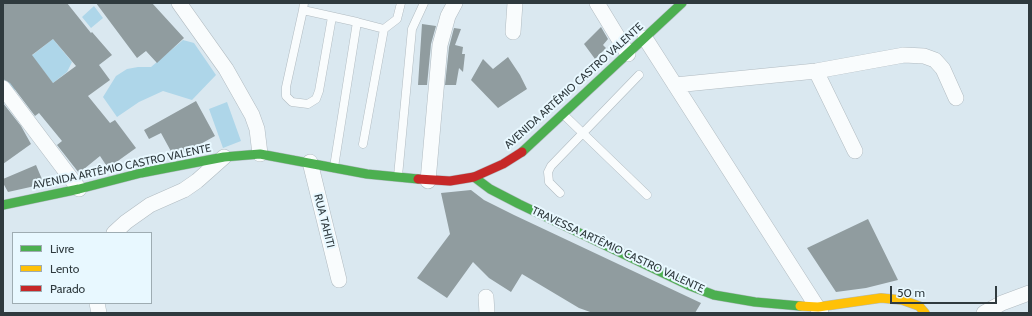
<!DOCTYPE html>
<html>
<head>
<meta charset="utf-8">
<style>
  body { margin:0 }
  #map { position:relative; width:1032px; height:316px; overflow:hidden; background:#dae8f0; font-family:Cabin,sans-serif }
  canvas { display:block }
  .frame { position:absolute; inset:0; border:4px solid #2f3a3e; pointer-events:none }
  .legend { position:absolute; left:12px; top:232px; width:140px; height:72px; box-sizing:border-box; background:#e8f8ff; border:1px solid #9eacb2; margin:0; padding:5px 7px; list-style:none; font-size:12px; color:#2f3a3e }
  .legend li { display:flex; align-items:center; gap:8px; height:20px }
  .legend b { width:20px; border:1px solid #9eacb2 }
  .scale { position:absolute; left:890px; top:286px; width:107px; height:18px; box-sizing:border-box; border:2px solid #2f3a3e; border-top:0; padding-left:5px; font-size:12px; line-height:14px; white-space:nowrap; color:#2f3a3e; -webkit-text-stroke:3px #e8f8ff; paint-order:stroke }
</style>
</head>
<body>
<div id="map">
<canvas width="1032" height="316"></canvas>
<div class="frame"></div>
<ul class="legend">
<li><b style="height:5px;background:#4caf50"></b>Livre</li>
<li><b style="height:5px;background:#ffc107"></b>Lento</li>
<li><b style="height:5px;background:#c62828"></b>Parado</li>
</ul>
<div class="scale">50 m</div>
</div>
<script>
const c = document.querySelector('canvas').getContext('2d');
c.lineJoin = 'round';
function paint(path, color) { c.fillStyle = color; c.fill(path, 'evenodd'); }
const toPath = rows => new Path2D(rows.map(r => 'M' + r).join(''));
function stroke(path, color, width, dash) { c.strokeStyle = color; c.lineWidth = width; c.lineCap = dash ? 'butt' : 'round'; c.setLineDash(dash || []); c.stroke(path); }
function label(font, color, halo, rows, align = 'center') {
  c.font = font + ' Cabin,sans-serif'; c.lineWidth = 4; c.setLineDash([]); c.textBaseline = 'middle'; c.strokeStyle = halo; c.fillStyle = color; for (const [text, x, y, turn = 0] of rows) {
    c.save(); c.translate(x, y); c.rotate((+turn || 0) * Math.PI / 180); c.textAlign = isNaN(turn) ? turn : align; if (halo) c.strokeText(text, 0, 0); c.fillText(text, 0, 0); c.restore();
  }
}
paint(toPath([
  [94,6,103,18,91,28,82,17],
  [53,39,72,62,67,72,53,83,42,69,12,92,3,78],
  [183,40,194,43,216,75,192,100,163,91,139,102,117,117,103,97,116,76,127,69,138,67,151,67],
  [227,102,241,141,223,148,209,109]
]), '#aed6e9');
paint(toPath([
  [3,3,67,3,91,33,92,32,112,55,99,65,110,80,88,96,110,123,115,120,136,148,108,168,100,156,79,173,57,145,62,141,39,113,35,116,10,83,3,79],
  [53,39,76,66,53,83,32,55],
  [96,3,152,3,184,38,157,63,146,51,137,58],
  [422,24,436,26,431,44,427,85,418,85],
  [601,27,608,39,603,45,606,48,595,59,584,44],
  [454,28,461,29,455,45,463,47,462,54,465,54,463,72,459,68,456,85,445,85,449,47],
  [508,57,520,75,527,89,498,108,471,80,483,59,493,69],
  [196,101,215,136,186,152,173,155,161,133,149,139,144,130],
  [3,103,21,126,31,144,3,164],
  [36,165,44,184,8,192,3,183,3,179],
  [471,190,484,200,514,215,701,303,695,313,593,313,579,308,522,274,511,292,489,278,473,262,447,298,417,278,450,234,441,193],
  [868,219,898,280,866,288,836,292,807,248]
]), '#909c9f');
const lane = toPath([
  [304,3,303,10,357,22],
  [303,10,286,87,286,96,292,102,308,104,316,99,319,91,332,17],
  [564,115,647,195],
  [363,144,384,29],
  [334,167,357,22,384,29,397,19,401,3],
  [398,176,412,29,424,3],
  [560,193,549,182,548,172,551,166,639,75]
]);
const street = toPath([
  [179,3,226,69,252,115,257,129,260,154],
  [597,3,628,54],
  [513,32,515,3],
  [645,38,821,313],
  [816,71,855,151],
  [675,85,816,71,904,55,924,56,935,60,943,69,956,98],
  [3,88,79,189],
  [310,162,339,280],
  [428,181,440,45,448,16,455,3],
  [114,233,126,222,150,205,184,190,197,181,224,157],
  [486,297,487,313],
  [97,303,99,313],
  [984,313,1002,303,1029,293]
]);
const fast = toPath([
  [522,152,682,3],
  [474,177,490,189,519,204,688,285,714,295,755,302,800,306],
  [3,205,79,189,141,173,224,157,260,154,367,174,418,179]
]);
const slow = toPath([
  [800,306,818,307,881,298,902,300,919,306,925,313]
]);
const jam = toPath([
  [418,179,450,181,474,177,503,164,522,152]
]);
stroke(lane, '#b1bbc1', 9);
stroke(street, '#b1bbc1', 16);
stroke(fast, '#b1bbc1', 10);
stroke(slow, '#b1bbc1', 10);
stroke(jam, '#b1bbc1', 10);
stroke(lane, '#f9fcfd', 8);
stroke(street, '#f9fcfd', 15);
stroke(fast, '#4caf50', 9);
stroke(slow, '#ffc107', 9);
stroke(jam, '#c62828', 9);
label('11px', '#2f3a3e', '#e8f8ff', [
  ["AVENIDA ARTÊMIO CASTRO VALENTE",574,86,-42],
  ["AVENIDA ARTÊMIO CASTRO VALENTE",122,167,-12],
  ["RUA TAHITI",324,221,76],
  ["TRAVESSA ARTÊMIO CASTRO VALENTE",618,250,25]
]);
</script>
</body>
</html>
